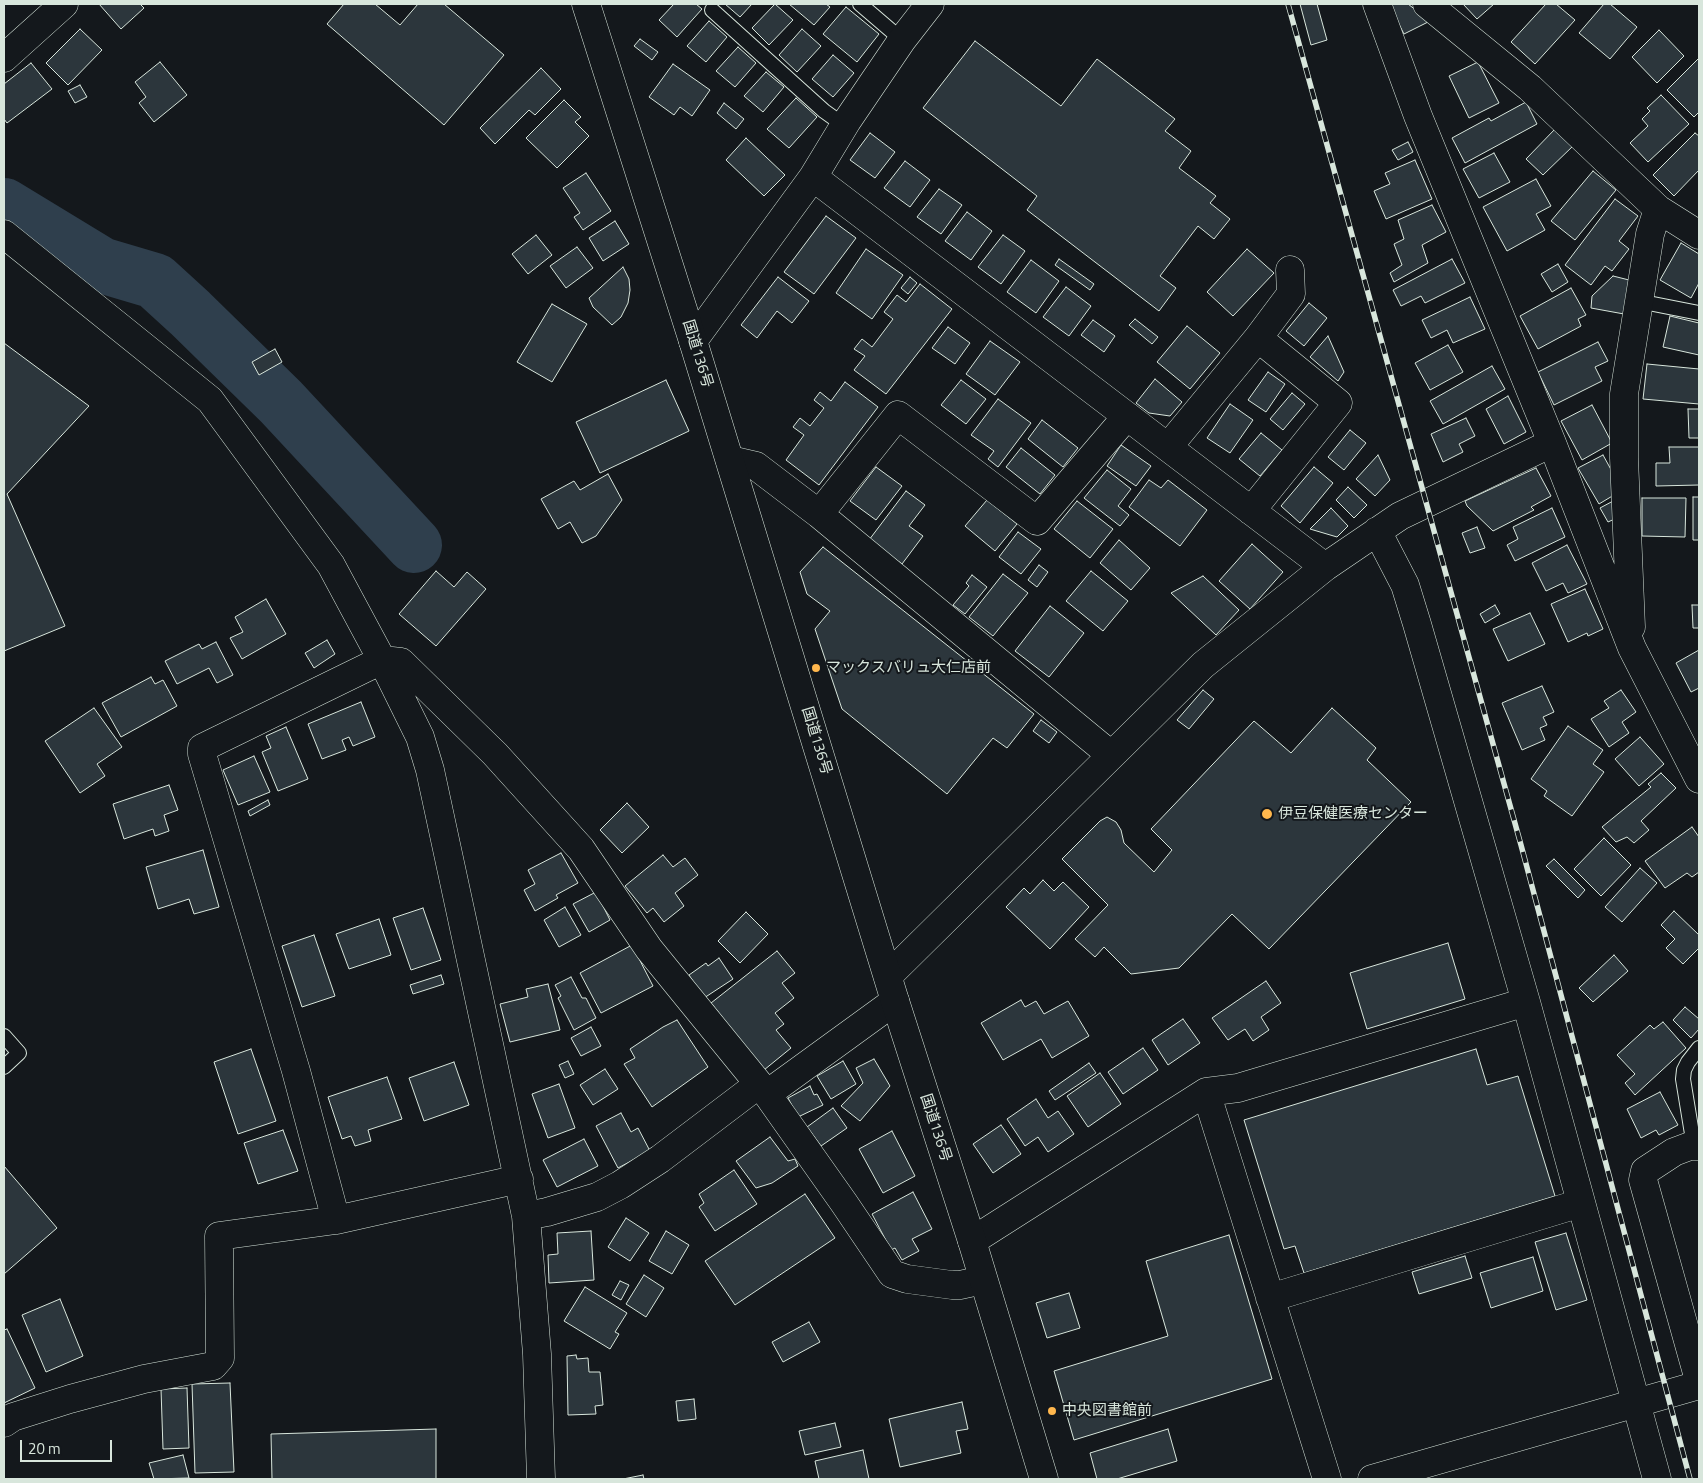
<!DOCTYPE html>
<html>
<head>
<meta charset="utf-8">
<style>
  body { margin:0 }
  #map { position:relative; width:1703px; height:1483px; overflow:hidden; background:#14181c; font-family:"Titillium Web",sans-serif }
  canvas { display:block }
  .frame { position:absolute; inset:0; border:5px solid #d8e6dc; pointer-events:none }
  .scale { position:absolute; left:20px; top:1440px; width:92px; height:22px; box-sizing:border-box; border:2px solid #d8e6dc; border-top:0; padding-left:6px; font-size:15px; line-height:18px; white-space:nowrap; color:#d8e6dc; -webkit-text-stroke:4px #14181c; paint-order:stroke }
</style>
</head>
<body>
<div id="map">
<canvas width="1703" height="1483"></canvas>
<div class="frame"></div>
<div class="scale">20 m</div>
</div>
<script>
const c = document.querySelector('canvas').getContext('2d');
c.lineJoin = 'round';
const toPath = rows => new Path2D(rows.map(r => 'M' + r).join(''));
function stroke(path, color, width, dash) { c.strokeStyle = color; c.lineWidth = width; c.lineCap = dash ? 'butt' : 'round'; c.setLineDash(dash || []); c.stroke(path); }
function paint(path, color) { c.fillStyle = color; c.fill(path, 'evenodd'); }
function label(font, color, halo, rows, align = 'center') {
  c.font = font + ' "Titillium Web","Noto Sans JP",sans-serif'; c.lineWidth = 4; c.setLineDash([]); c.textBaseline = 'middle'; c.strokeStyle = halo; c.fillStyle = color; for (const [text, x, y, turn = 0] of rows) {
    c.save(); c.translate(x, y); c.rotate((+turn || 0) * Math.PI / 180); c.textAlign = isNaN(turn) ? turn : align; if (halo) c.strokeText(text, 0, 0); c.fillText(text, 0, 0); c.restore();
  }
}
stroke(toPath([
  [4,206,101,265,155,281,190,313,281,402,414,545]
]), '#2f3f4d', 56);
const building = toPath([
  [99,4,140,4,144,8,121,29,99,4],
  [344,4,375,4,400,25,418,4,444,4,504,55,444,125,327,24,344,4],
  [674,4,696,4,702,9,677,37,659,20,674,4],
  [725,4,752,4,740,17,725,4],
  [775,4,793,20,769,45,752,28,775,4],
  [789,4,826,4,830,7,814,25,789,4],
  [1300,4,1317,4,1327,40,1311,45,1300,4],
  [1392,4,1408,4,1430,21,1404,34,1389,5,1392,4],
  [1463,4,1494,4,1477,19,1463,4],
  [1546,4,1556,4,1575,20,1535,64,1511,42,1546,4],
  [1604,4,1610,4,1637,27,1610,59,1579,33,1604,4],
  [846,7,879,34,857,62,823,34,846,7],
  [709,21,727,37,706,62,687,46,709,21],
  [80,29,102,50,68,85,46,63,80,29],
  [802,29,821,46,797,72,779,55,802,29],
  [1659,30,1684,56,1657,83,1632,57,1659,30],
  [640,39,658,52,652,60,634,46,640,39],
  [975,41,1061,106,1097,59,1175,119,1165,131,1191,151,1179,168,1216,196,1210,203,1230,219,1214,239,1198,226,1160,276,1176,288,1159,311,1027,210,1037,196,923,108,975,41],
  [738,47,756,63,735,87,716,71,738,47],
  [833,55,854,73,833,97,812,79,833,55],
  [1699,58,1699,112,1694,117,1667,90,1699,58],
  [160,62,187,95,154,122,139,103,146,97,135,82,160,62],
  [1478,62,1499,103,1469,118,1449,76,1478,62],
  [31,63,52,89,7,123,4,119,4,84,31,63],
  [673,64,710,90,692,116,680,107,674,115,649,97,673,64],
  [541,68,561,89,535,115,529,110,495,144,480,128,541,68],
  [766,72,784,87,763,112,744,96,766,72],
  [80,85,87,97,75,103,68,91,80,85],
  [1661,95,1689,124,1648,162,1630,143,1648,126,1642,119,1650,111,1647,108,1661,95],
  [796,98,817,117,789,148,767,129,796,98],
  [564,100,581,117,575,122,589,136,557,168,526,138,564,100],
  [1526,102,1537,124,1465,163,1452,138,1489,118,1491,121,1526,102],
  [724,103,744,119,736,129,717,113,724,103],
  [1557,127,1574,145,1543,175,1526,159,1557,127],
  [870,133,895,152,875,178,850,160,870,133],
  [1695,133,1699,136,1699,170,1674,196,1653,175,1695,133],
  [746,138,785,175,764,196,726,160,746,138],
  [1408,142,1413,152,1398,160,1392,150,1408,142],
  [1494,153,1510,182,1479,198,1463,169,1494,153],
  [1415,160,1432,199,1386,219,1374,191,1390,184,1385,173,1415,160],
  [905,161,930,180,910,207,884,188,905,161],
  [1593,171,1616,190,1575,240,1551,221,1593,171],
  [586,173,611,211,583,230,574,217,580,213,563,188,586,173],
  [1536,179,1551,206,1536,214,1545,230,1507,251,1483,207,1536,179],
  [939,189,962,205,941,234,917,217,939,189],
  [1615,199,1638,216,1619,241,1629,249,1612,271,1605,266,1591,285,1565,265,1615,199],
  [1432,205,1446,232,1422,245,1428,263,1394,282,1390,273,1402,265,1394,244,1404,239,1398,220,1432,205],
  [967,212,992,231,971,260,945,241,967,212],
  [826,216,856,238,814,294,784,272,826,216],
  [615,221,629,244,603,261,589,238,615,221],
  [536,235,552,255,528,274,512,254,536,235],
  [1003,235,1025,251,1001,284,978,267,1003,235],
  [1681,243,1699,254,1699,283,1691,298,1660,280,1681,243],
  [577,247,593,268,566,288,550,266,577,247],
  [866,249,903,275,872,319,836,293,866,249],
  [1247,249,1274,273,1233,316,1207,292,1247,249],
  [1059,259,1094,284,1090,290,1055,265,1059,259],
  [1452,259,1465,283,1425,303,1421,296,1401,306,1393,290,1452,259],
  [1031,260,1059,281,1036,313,1007,292,1031,260],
  [1558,264,1568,282,1552,292,1541,274,1558,264],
  [623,267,629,279,630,290,628,303,621,317,612,325,593,307,589,298,623,267],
  [1613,276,1629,280,1624,314,1591,308,1592,296,1613,276],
  [778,277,809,301,792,323,777,311,757,338,741,325,778,277],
  [910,277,917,283,908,294,901,288,910,277],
  [920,284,952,309,886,394,854,370,865,356,854,349,862,339,872,347,893,319,884,312,897,295,906,302,920,284],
  [1066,287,1091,306,1069,336,1043,317,1066,287],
  [1571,288,1586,315,1578,319,1581,326,1538,349,1520,316,1571,288],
  [1470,297,1485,329,1453,343,1447,330,1431,338,1422,320,1470,297],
  [1309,303,1327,318,1304,346,1286,331,1309,303],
  [552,304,587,324,552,382,517,362,552,304],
  [1670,316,1699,323,1699,355,1663,347,1670,316],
  [1135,319,1158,337,1152,344,1129,325,1135,319],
  [1093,320,1115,336,1104,352,1081,335,1093,320],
  [1187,326,1220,353,1190,389,1157,362,1187,326],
  [948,327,970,343,955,364,932,348,948,327],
  [1328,336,1344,372,1338,381,1310,357,1328,336],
  [990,341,1020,362,995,395,966,374,990,341],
  [1598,342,1608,361,1595,367,1602,381,1554,405,1538,372,1598,342],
  [4,343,89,406,7,494,65,626,4,651,4,343],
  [1448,345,1463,372,1430,390,1415,363,1448,345],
  [275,349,282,362,259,375,252,362,275,349],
  [1647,364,1699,369,1699,404,1643,399,1647,364],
  [1492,366,1505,389,1443,424,1430,401,1492,366],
  [1268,372,1285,384,1266,412,1248,400,1268,372],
  [1155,379,1182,402,1170,416,1149,413,1136,403,1155,379],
  [666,380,689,431,600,473,576,422,666,380],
  [961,380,986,399,966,424,941,405,961,380],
  [845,382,878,407,819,485,786,460,804,435,793,427,800,418,810,426,824,408,814,400,820,392,831,401,845,382],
  [1292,393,1305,404,1283,430,1270,419,1292,393],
  [1508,396,1526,432,1504,444,1486,409,1508,396],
  [998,399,1031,423,998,467,988,459,994,451,971,435,998,399],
  [1230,404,1253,420,1230,453,1207,438,1230,404],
  [1592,405,1612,443,1582,460,1561,421,1592,405],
  [1688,409,1699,409,1699,438,1689,438,1688,409],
  [1466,418,1475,436,1459,444,1463,452,1443,462,1431,434,1466,418],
  [1042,420,1078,448,1063,467,1028,439,1042,420],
  [1350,430,1366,443,1344,470,1328,457,1350,430],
  [1261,433,1282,450,1260,476,1239,459,1261,433],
  [1121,445,1151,466,1136,486,1107,466,1121,445],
  [1669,447,1699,447,1699,485,1656,486,1656,463,1670,463,1669,447],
  [1021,448,1055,475,1040,494,1006,467,1021,448],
  [1378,455,1390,480,1375,496,1356,479,1378,455],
  [1603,455,1614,475,1614,495,1599,504,1578,468,1603,455],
  [876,467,902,486,876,520,850,501,876,467],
  [1314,467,1333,483,1300,523,1281,506,1314,467],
  [1536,468,1551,496,1531,507,1534,510,1493,531,1467,506,1465,501,1536,468],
  [1107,470,1131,489,1118,506,1129,515,1120,526,1084,498,1107,470],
  [608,474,622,500,596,536,582,543,570,522,558,529,541,499,574,481,580,490,608,474],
  [1149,480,1161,488,1168,480,1207,510,1180,546,1129,507,1149,480],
  [1348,487,1367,505,1354,518,1336,500,1348,487],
  [906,491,925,505,909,526,923,536,902,564,869,540,906,491],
  [1693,497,1699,497,1699,540,1693,540,1693,497],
  [1642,498,1686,498,1685,537,1642,536,1642,498],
  [987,500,1017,524,995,551,965,526,987,500],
  [1615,500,1619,517,1608,522,1600,508,1615,500],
  [1077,501,1113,529,1090,558,1054,529,1077,501],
  [1331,508,1348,526,1337,537,1310,529,1331,508],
  [1552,508,1565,537,1515,561,1507,545,1518,539,1513,527,1552,508],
  [1477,527,1485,548,1470,553,1462,533,1477,527],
  [1018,532,1041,549,1021,574,999,557,1018,532],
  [1119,540,1150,568,1131,590,1100,563,1119,540],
  [1252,544,1283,572,1250,609,1219,581,1252,544],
  [1567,545,1587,584,1568,593,1563,583,1546,591,1532,563,1567,545],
  [823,547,1034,714,1007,748,993,738,947,794,842,709,815,629,830,611,807,594,800,572,823,547],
  [1039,565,1048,572,1037,587,1028,580,1039,565],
  [436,571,454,587,467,572,486,589,436,646,399,614,436,571],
  [1091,571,1128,601,1103,631,1066,601,1091,571],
  [1003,574,1028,593,993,636,969,617,1003,574],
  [972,575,987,587,965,614,953,605,969,586,966,583,972,575],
  [1203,576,1239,610,1216,635,1171,593,1203,576],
  [1585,589,1603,629,1588,636,1587,633,1568,642,1551,604,1585,589],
  [266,599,286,634,242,659,230,638,243,632,235,617,266,599],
  [1495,605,1500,614,1485,623,1480,614,1495,605],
  [1692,605,1699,605,1699,628,1693,628,1692,605],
  [1050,606,1084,633,1049,677,1015,651,1050,606],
  [1530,613,1545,644,1508,661,1493,629,1530,613],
  [327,640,335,654,314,668,305,653,327,640],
  [216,642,233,675,217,683,209,668,177,684,165,661,199,644,202,649,216,642],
  [1699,650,1699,688,1691,692,1676,663,1699,650],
  [151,677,155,684,163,680,177,706,121,737,102,703,151,677],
  [1542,686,1554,712,1543,717,1547,725,1540,728,1545,740,1522,750,1502,703,1542,686],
  [1203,690,1214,699,1189,729,1177,720,1203,690],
  [1621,690,1636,712,1622,722,1629,733,1609,747,1591,719,1609,708,1604,701,1621,690],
  [361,702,375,737,353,746,349,737,342,740,346,750,322,759,308,724,361,702],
  [94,708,122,747,97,764,105,776,80,793,45,741,94,708],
  [1332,708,1376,748,1367,760,1411,802,1269,949,1232,914,1179,968,1131,974,1104,947,1095,957,1075,939,1108,905,1062,859,1100,821,1107,817,1116,822,1121,830,1124,843,1154,872,1172,850,1151,829,1254,721,1291,753,1332,708],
  [1041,720,1057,732,1049,743,1033,731,1041,720],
  [1568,726,1603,750,1593,764,1604,772,1572,816,1544,796,1547,791,1531,779,1568,726],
  [286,727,308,779,278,791,262,752,271,748,266,736,286,727],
  [1640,737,1664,764,1639,786,1615,759,1640,737],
  [254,756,270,792,238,805,223,770,254,756],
  [1661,773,1676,788,1641,821,1649,830,1634,843,1627,837,1616,842,1602,827,1651,787,1648,784,1661,773],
  [169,785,178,810,164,815,169,831,155,836,153,829,124,839,113,804,169,785],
  [268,800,270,805,250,816,248,811,268,800],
  [627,803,649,827,622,853,600,830,627,803],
  [1692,827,1699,837,1699,872,1692,877,1687,873,1665,888,1645,861,1692,827],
  [1604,838,1631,865,1601,896,1574,869,1604,838],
  [203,850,219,907,194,914,189,899,158,909,146,867,203,850],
  [561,853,578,883,556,895,558,898,535,911,524,890,535,884,528,870,561,853],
  [663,855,673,867,685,858,698,875,675,893,684,906,664,922,653,908,647,913,625,886,663,855],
  [1554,859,1585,890,1578,898,1546,866,1554,859],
  [1640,868,1657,883,1622,922,1605,907,1640,868],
  [1043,880,1054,891,1063,882,1089,907,1050,949,1006,907,1024,888,1030,894,1043,880],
  [596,892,610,920,589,932,573,904,596,892],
  [565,907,581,935,559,947,544,920,565,907],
  [423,908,441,960,411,970,393,918,423,908],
  [1674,911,1699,935,1699,948,1683,964,1666,948,1675,939,1661,925,1674,911],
  [746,912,768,934,740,963,718,941,746,912],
  [379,919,391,955,349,969,336,934,379,919],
  [314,935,335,996,302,1007,282,946,314,935],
  [1448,943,1465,999,1367,1029,1350,973,1448,943],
  [632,945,653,986,601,1013,580,973,632,945],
  [777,951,795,973,782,983,794,998,775,1013,784,1024,776,1030,791,1048,764,1070,711,1003,777,951],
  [1614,955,1628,971,1593,1002,1579,988,1614,955],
  [719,958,733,979,704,998,689,975,706,963,708,966,719,958],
  [441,975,444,984,413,994,410,985,441,975],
  [571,977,582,998,586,998,596,1018,574,1030,558,998,561,996,555,985,571,977],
  [1266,981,1281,1003,1261,1017,1269,1030,1253,1041,1245,1029,1228,1040,1212,1018,1266,981],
  [548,984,560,1030,510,1042,500,1004,528,997,526,989,548,984],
  [1021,1000,1025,1007,1036,1001,1044,1014,1068,1001,1089,1036,1052,1058,1041,1039,1003,1060,981,1023,1021,1000],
  [1685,1007,1699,1019,1699,1029,1691,1038,1673,1020,1685,1007],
  [1183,1019,1200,1043,1168,1065,1152,1040,1183,1019],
  [677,1020,708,1067,652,1107,624,1064,635,1058,630,1049,663,1027,677,1020],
  [1663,1022,1686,1048,1635,1095,1625,1083,1635,1074,1617,1055,1650,1025,1654,1029,1663,1022],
  [591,1027,601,1046,581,1056,571,1038,591,1027],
  [1143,1048,1158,1070,1123,1094,1108,1072,1143,1048],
  [251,1049,276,1121,238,1134,214,1062,251,1049],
  [1476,1049,1487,1085,1518,1076,1555,1196,1304,1273,1295,1246,1284,1249,1244,1120,1476,1049],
  [874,1059,890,1086,860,1121,841,1106,863,1083,856,1068,874,1059],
  [568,1061,574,1074,565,1078,559,1065,568,1061],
  [843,1061,856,1084,831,1099,817,1076,843,1061],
  [454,1062,469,1105,424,1121,409,1078,454,1062],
  [1089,1063,1096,1073,1055,1100,1049,1091,1089,1063],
  [605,1069,618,1089,593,1105,580,1085,605,1069],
  [1100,1073,1121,1104,1088,1127,1067,1096,1100,1073],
  [387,1077,402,1119,368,1130,371,1141,355,1146,351,1136,342,1139,328,1097,387,1077],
  [559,1084,575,1128,548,1138,532,1094,559,1084],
  [810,1086,814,1095,817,1094,823,1105,798,1117,788,1098,810,1086],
  [1660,1092,1678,1125,1659,1135,1656,1130,1641,1138,1627,1109,1660,1092],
  [1036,1099,1048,1118,1058,1111,1074,1134,1048,1152,1038,1137,1025,1146,1007,1119,1036,1099],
  [833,1108,847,1128,821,1146,807,1127,833,1108],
  [621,1113,631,1132,638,1128,650,1151,618,1168,596,1126,621,1113],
  [1001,1125,1021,1154,993,1173,973,1144,1001,1125],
  [283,1130,298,1171,258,1184,244,1143,283,1130],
  [892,1131,915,1176,883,1193,859,1149,892,1131],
  [770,1137,788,1161,795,1159,798,1166,772,1183,756,1188,736,1161,770,1137],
  [584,1139,598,1166,557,1187,543,1160,584,1139],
  [4,1166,57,1228,4,1274,4,1166],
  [734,1170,757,1204,715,1231,699,1207,704,1203,699,1194,734,1170],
  [913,1192,932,1229,912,1239,919,1251,902,1260,895,1248,891,1250,872,1214,913,1192],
  [805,1194,835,1238,735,1305,705,1261,805,1194],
  [626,1218,649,1233,630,1261,608,1247,626,1218],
  [591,1231,594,1280,549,1283,548,1255,558,1254,557,1233,591,1231],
  [666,1231,689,1245,672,1274,649,1261,666,1231],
  [1566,1233,1587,1300,1556,1310,1535,1242,1566,1233],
  [1229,1235,1272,1379,1074,1440,1054,1371,1168,1336,1146,1261,1229,1235],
  [1465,1256,1472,1278,1419,1294,1412,1272,1465,1256],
  [1533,1257,1543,1291,1491,1308,1480,1273,1533,1257],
  [644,1275,664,1288,646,1317,626,1304,644,1275],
  [620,1281,629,1285,621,1300,612,1295,620,1281],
  [585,1287,627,1313,615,1332,619,1334,610,1349,564,1321,585,1287],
  [1069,1293,1080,1328,1047,1338,1036,1303,1069,1293],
  [60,1299,83,1356,46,1372,22,1315,60,1299],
  [809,1322,820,1342,783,1362,772,1342,809,1322],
  [7,1329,35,1388,4,1403,4,1330,7,1329],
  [576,1355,577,1359,588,1358,589,1372,600,1372,603,1405,595,1406,596,1414,568,1415,567,1356,576,1355],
  [230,1383,234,1472,195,1473,192,1384,230,1383],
  [187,1388,189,1448,163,1449,161,1389,187,1388],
  [694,1399,696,1419,678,1421,676,1401,694,1399],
  [962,1402,968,1429,956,1431,961,1453,900,1467,889,1419,962,1402],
  [835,1423,841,1447,805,1455,799,1431,835,1423],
  [436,1429,436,1479,272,1479,271,1434,436,1429],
  [1168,1429,1177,1461,1117,1479,1097,1479,1090,1453,1168,1429],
  [863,1450,869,1479,819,1479,815,1461,863,1450],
  [183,1455,189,1478,154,1479,149,1463,183,1455],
  [643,1475,644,1479,623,1479,643,1475]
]);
paint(building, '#2c363c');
stroke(building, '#d8e6dc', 1);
const lane = toPath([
  [860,4,902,40],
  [712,10,824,111,845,126],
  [1638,301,1699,313],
  [4,1036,19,1053,4,1067],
  [1694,1146,1683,1079,1684,1070,1688,1062,1699,1048]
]);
const street = toPath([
  [1377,4,1418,116,1552,443,1632,648,1699,779],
  [1427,4,1530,88,1658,209,1699,235],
  [4,58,64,4],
  [813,177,1325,567],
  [4,234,210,400,331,565,382,660,420,737,430,770,526,1216,537,1354,541,1479],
  [693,341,813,177,847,121,902,40,930,4],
  [1168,447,1258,338,1291,294,1290,270],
  [730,460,756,466,819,514,1111,755],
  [1251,511,1338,403,1258,338],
  [819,514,898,415,1037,521,1127,416],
  [1377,531,1405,585,1417,624,1526,1002,1657,1479],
  [1631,627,1624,458,1624,394,1650,234,1658,209],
  [888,976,1203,665,1325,567,1400,516,1552,443],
  [1206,1092,1327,1479],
  [767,1094,895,1001],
  [1699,1146,1690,1146,1674,1152,1645,1171,1643,1180,1699,1380],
  [526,1216,547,1212,597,1197,620,1185,660,1159,759,1084],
  [336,1220,296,1071,202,754,202,748,382,660,401,662,495,754,581,849,649,949,767,1094,844,1203,892,1274,907,1279,952,1285,960,1285,983,1280],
  [972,1241,1206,1092,1238,1088,1526,1002],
  [1270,1298,1581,1203],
  [4,1423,13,1417,70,1399,144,1379,213,1366,220,1358,219,1236,336,1220,519,1179],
  [1372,1479,1699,1385]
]);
const highway = toPath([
  [586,4,693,341,895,1001,972,1241,1044,1479]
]);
stroke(lane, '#d8e6dc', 16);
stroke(street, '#d8e6dc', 29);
stroke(highway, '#d8e6dc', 29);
stroke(lane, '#14181c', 14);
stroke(street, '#14181c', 28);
stroke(highway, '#14181c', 28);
const rail = toPath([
  [1288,4,1521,845,1690,1479]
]);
stroke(rail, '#d8e6dc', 5.5);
stroke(rail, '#14181c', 4, [11]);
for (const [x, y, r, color] of [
  [816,668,5,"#ffb74d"],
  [1267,814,6,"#ffb74d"],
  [1052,1411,5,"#ffb74d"]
]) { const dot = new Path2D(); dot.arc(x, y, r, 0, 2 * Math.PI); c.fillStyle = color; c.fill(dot); stroke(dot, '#14181c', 2); }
label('15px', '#d8e6dc', '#14181c', [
  ["国道136号",697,354,73],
  ["国道136号",816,741,73],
  ["国道136号",935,1128,72]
]);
label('15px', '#d8e6dc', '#14181c', [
  ["マックスバリュ大仁店前",826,668],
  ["伊豆保健医療センター",1278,814],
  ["中央図書館前",1062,1411]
], 'left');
</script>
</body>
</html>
